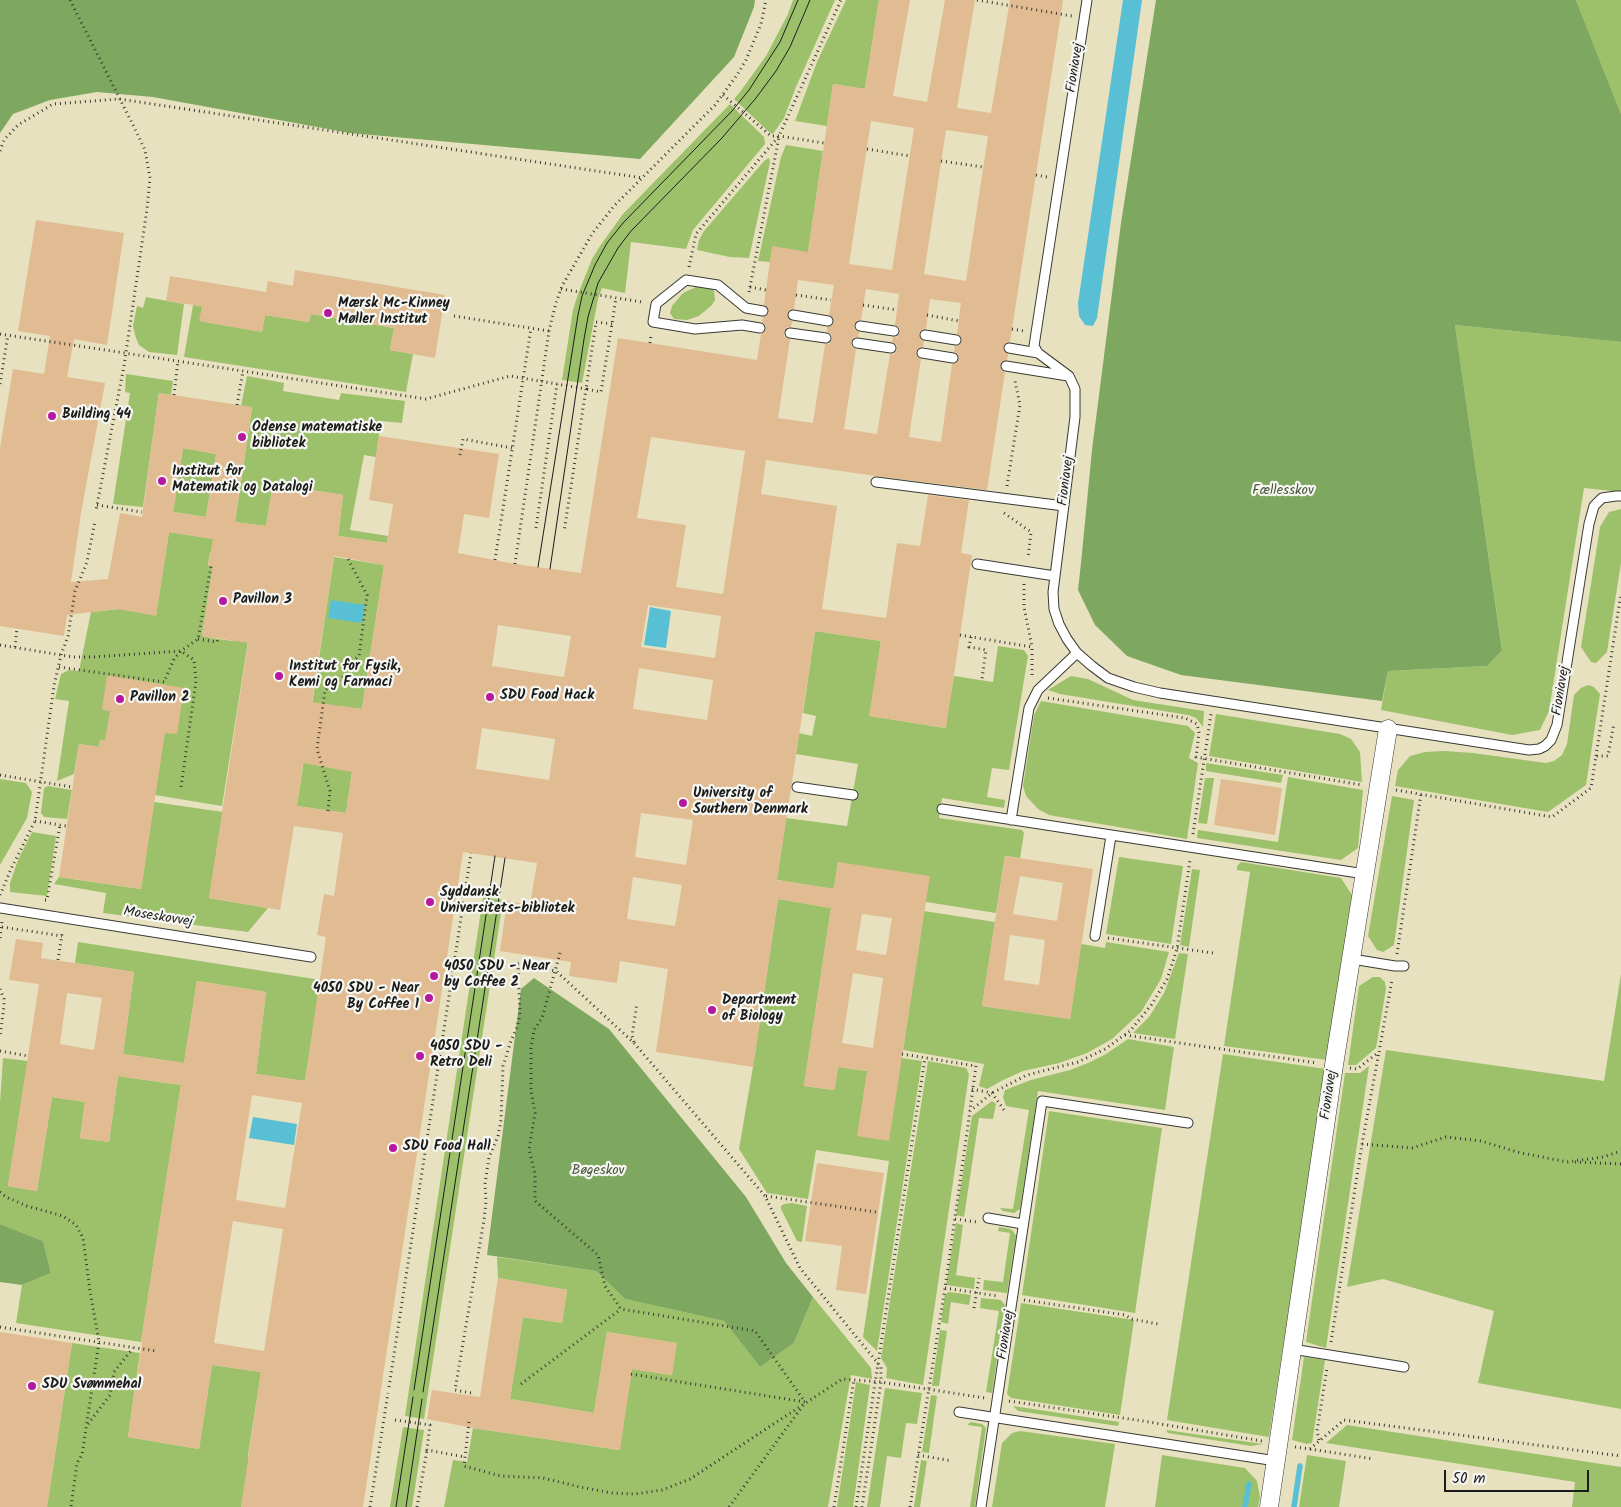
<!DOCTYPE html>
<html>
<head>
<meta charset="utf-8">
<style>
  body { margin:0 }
  #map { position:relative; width:1621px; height:1507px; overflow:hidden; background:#e7e1bf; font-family:Kalam,sans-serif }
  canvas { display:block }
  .scale { position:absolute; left:1444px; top:1470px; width:145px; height:22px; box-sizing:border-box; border:2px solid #1c1c1c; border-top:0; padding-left:6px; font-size:15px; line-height:18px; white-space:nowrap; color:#1c1c1c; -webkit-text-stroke:4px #f6f6f2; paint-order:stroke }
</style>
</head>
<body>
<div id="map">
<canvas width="1621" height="1507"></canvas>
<div class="scale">50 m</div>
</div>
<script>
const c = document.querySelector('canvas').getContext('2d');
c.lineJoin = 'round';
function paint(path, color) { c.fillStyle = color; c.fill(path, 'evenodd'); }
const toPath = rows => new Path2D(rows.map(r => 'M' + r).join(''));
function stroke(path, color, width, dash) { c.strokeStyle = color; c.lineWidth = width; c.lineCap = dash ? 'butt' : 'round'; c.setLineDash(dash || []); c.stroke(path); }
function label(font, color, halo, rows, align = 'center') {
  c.font = font + ' Kalam,sans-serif'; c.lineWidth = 4.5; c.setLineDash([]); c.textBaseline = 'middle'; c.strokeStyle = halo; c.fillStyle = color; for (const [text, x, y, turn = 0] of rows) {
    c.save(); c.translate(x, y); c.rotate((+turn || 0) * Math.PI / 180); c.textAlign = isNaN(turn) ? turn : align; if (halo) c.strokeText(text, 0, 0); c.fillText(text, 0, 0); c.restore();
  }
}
paint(toPath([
  [793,0,835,0,796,87,784,118,773,134,769,132,734,99,740,92,766,56,788,14],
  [846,0,879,0,865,89,833,84,827,126,795,121,817,62],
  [1576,0,1621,0,1621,114],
  [730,104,764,137,765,144,693,230,686,249,631,242,625,293,602,288,598,299,582,383,562,380,573,310,578,294,592,259,600,246,623,214],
  [786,145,823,151,808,252,770,262,758,261,781,157],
  [769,158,770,162,749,258,730,257,697,250,699,240,704,231,765,160],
  [696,287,710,287,714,291,715,300,712,305,699,316,687,320,674,319,670,313,672,306,683,293],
  [146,297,184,304,177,355,149,352,139,345,136,338,133,326,137,306,143,308],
  [193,305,202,306,200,321,262,332,265,315,309,322,311,314,394,328,390,350,413,354,406,392,184,357],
  [1455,325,1621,342,1621,492,1584,488,1549,711,1540,730,1512,735,1381,710,1388,671,1487,666,1502,649],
  [126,374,173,381,171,395,159,393,143,507,113,504,130,393,125,392],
  [247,376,284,383,283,391,339,400,341,393,405,401,402,423,381,421,376,457,364,455,350,530,388,536,387,543,338,536,343,495,273,484,266,526,235,522,252,408,241,406],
  [183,448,216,454,206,517,173,512],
  [1621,509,1621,563,1607,652,1596,663,1591,662,1581,647,1600,527,1609,512],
  [169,532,246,544,210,553,208,565,213,566,202,636,218,639,233,641,263,546,222,806,155,795,140,746,100,740,99,747,79,744,74,774,57,781,69,701,55,699,61,674,69,670,79,671,91,612,120,609,156,615],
  [334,557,384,565,362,709,339,706,352,772,346,813,297,806],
  [815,631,881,641,870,716,945,728,954,676,993,682,998,646,1024,650,1028,656,1009,770,992,768,987,797,1005,800,1004,808,942,798,939,818,1022,830,1024,833,1020,858,1005,856,996,913,926,902,838,862,834,889,777,880,786,818,847,826,858,764,796,754,799,733,812,736,816,716,803,713],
  [1071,676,1088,679,1133,700,1204,711,1203,727,1196,718,1188,715,1060,694,1048,690],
  [1588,685,1594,687,1600,694,1586,785,1548,812,1395,786,1398,770,1410,756,1425,752,1445,751,1473,753,1546,763,1554,761,1562,755,1567,744,1574,695,1581,688],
  [1041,701,1188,726,1195,733,1189,758,1198,763,1187,839,1049,815,1038,809,1026,796,1023,786,1034,715],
  [1216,714,1340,734,1351,739,1360,752,1362,782,1209,756],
  [1206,763,1283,775,1281,783,1206,771],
  [1288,777,1363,790,1358,848,1341,860,1197,838,1198,830,1278,842],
  [1205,778,1214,778,1207,824,1198,823],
  [0,779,26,783,32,792,27,818,0,865],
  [48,786,72,790,67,819,44,817,41,813,44,788],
  [1392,796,1414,800,1394,945,1383,952,1377,950,1368,936],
  [154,802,223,812,209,898,268,908,248,932,103,913,106,893,54,884,59,877,141,889],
  [32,832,56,836,47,896,10,892,10,883,18,860],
  [1119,857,1183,866,1171,944,1106,934],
  [1241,862,1341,878,1352,895,1327,1060,1224,1046,1250,872,1237,870,1237,866],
  [1192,869,1200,870,1189,947,1180,945],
  [483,897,503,900,424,1419,405,1416],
  [778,899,831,908,804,1086,834,1090,838,1067,867,1071,901,1058,922,1061,877,1351,863,1337,889,1161,816,1150,808,1199,767,1193,739,1149,753,1067],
  [924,911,995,922,982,1006,1070,1019,1081,944,1105,948,1106,942,1169,952,1161,979,1141,1012,1112,1039,1087,1053,1059,1063,1023,1071,1001,1081,987,1089,979,1086,984,1064,903,1050],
  [78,942,321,980,305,1081,256,1074,266,992,197,981,184,1063,123,1054,134,972,75,963],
  [1179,953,1188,954,1175,1039,1133,1033,1149,1017,1164,993],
  [1621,974,1621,1409,1478,1383,1494,1311,1383,1279,1347,1287,1386,1050,1604,1081],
  [1373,977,1380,977,1385,982,1386,989,1376,1048,1356,1065,1348,1065,1359,986],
  [1128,1039,1174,1047,1165,1110,1038,1091,1020,1209,1014,1213,1003,1211,1000,1208,1013,1209,1029,1110,1006,1106,1003,1097,1005,1090,1031,1080,1070,1070,1088,1063,1106,1054],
  [1223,1054,1326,1069,1269,1437,1167,1420],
  [3,1058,28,1061,8,1186,37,1191,52,1097,85,1102,80,1138,109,1142,118,1076,181,1085,141,1342,16,1323,22,1285,51,1273,43,1241,0,1224,0,1103],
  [928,1061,966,1068,969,1074,923,1385,886,1378,887,1368,881,1358],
  [1369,1066,1326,1348,1306,1342,1345,1073,1360,1073],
  [992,1101,996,1104,993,1119,979,1118,964,1217,956,1215,972,1116],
  [1049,1111,1162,1128,1135,1313,1022,1295],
  [792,1203,807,1206,802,1242,797,1241,781,1209,781,1206,784,1204],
  [956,1223,963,1225,956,1275,975,1278,974,1289,946,1285],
  [999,1227,1010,1229,1013,1231,1016,1236,1007,1293,983,1290,984,1280,1003,1282,1010,1233,998,1231],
  [497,1257,596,1271,625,1299,724,1321,760,1367,794,1343,813,1297,871,1368,872,1379,851,1375,828,1507,444,1507,453,1460,467,1462,473,1428,619,1450,632,1369,672,1375,676,1343,607,1332,594,1413,510,1399,523,1317,562,1323,567,1290,498,1278],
  [949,1292,971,1295,969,1305,951,1302,948,1324,941,1322,945,1294],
  [981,1298,1001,1300,1005,1305,992,1393,986,1392,999,1311,980,1308],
  [1021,1303,1134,1320,1120,1415,1011,1398,1007,1394],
  [940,1330,947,1331,939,1386,932,1386],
  [72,1343,140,1353,128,1437,199,1449,212,1365,261,1372,248,1456,296,1463,245,1485,241,1507,47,1507],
  [1304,1357,1325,1360,1312,1443,1307,1444,1292,1440],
  [856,1382,870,1385,853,1507,837,1507],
  [885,1388,922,1393,917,1424,906,1423,901,1458,887,1456,880,1507,867,1507],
  [931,1395,937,1396,929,1453,922,1452],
  [1013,1406,1119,1422,1118,1426,1018,1411],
  [971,1422,982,1424,986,1428,975,1507,970,1507,982,1427,967,1425],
  [1347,1425,1621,1467,1621,1507,1572,1507,1575,1482,1326,1443],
  [403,1427,424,1430,412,1507,390,1507],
  [1166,1430,1263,1444,1251,1446,1168,1433],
  [1020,1431,1115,1444,1105,1507,992,1507,1002,1443,1012,1433],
  [1162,1455,1245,1468,1257,1481,1260,1497,1258,1507,1155,1507],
  [1307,1455,1346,1461,1339,1507,1299,1507],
  [921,1460,927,1461,920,1507,914,1507]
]), '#9dc16b');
paint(toPath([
  [0,0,755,0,754,7,734,57,640,159,350,133,153,97,97,92,50,100,13,114,0,133],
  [1156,0,1576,0,1621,114,1621,342,1455,325,1502,650,1487,666,1388,671,1382,701,1181,675,1127,656,1095,625,1078,590,1081,563,1092,450,1121,223],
  [534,978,609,1029,746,1197,786,1263,813,1297,794,1343,760,1367,724,1321,625,1299,596,1271,487,1255,521,989],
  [0,1224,43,1241,51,1273,22,1285,0,1282]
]), '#7ea75f');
paint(toPath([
  [1123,0,1142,0,1097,318,1093,326,1085,325,1079,316,1078,303],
  [331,600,365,605,362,623,328,618],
  [650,607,671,611,666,648,644,645],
  [253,1117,297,1124,294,1145,249,1138]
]), '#58bfd5');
stroke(toPath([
  [1245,1507,1249,1484],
  [1294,1507,1300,1466]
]), '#58bfd5', 5.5);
paint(toPath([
  [879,0,910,0,893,96,927,102,945,0,975,0,957,108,991,113,1010,0,1063,0,1010,342,1005,344,1003,347,1005,352,1008,354,1007,360,1002,362,1000,366,1002,370,1005,372,987,490,875,476,766,460,761,494,837,506,822,609,886,618,897,543,920,546,928,495,969,500,961,553,972,555,946,728,869,716,881,641,815,631,777,880,834,889,838,862,930,876,889,1141,857,1136,867,1071,838,1067,835,1090,804,1086,831,908,778,899,753,1067,656,1052,668,969,620,961,617,983,569,976,571,962,500,951,507,901,530,905,537,863,463,852,363,1507,241,1507,261,1372,212,1365,199,1449,128,1437,142,1343,141,1342,181,1085,118,1076,109,1142,80,1138,85,1102,52,1097,37,1191,8,1186,39,984,9,980,16,939,43,943,41,958,134,972,123,1054,184,1063,197,981,266,992,256,1074,305,1081,326,937,317,935,324,894,334,896,343,833,294,826,280,910,209,898,248,643,202,636,213,566,208,566,213,539,169,532,156,616,118,609,67,615,64,636,0,626,0,448,13,369,44,374,50,336,18,331,36,220,124,233,107,345,74,339,67,377,105,383,81,513,71,582,108,579,120,513,142,517,159,393,252,407,235,522,266,526,273,484,343,495,338,536,387,543,393,504,369,500,379,436,499,454,489,518,464,514,458,553,515,564,581,573,618,338,757,360,761,334,764,332,766,329,766,325,762,322,763,317,767,315,769,312,767,307,764,305,772,246,808,252,833,84,865,89],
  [871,121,914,128,892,270,849,264],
  [946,130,988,136,966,281,924,274],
  [798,280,834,285,829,315,832,317,834,322,832,325,827,327,827,332,832,335,832,339,829,344,825,344,813,423,778,418,790,339,784,336,784,332,787,327,791,327,792,321,789,319,787,314,789,311,794,309],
  [866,289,899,294,895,325,900,328,900,332,897,337,893,337,892,342,897,345,897,349,894,354,890,354,877,434,844,429,856,349,851,346,851,342,854,337,858,337,859,332,854,329,854,325,857,320,861,320],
  [930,299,961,303,957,334,960,336,962,340,960,344,955,346,954,352,957,354,959,358,957,362,952,364,941,442,909,437,921,359,918,357,916,352,918,349,923,347,924,341,921,339,919,334,921,331,926,329],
  [651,437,745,451,723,594,676,587,686,525,637,518],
  [183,448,216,454,206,517,173,512],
  [334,556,384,565,362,709,312,702],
  [648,605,721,616,715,658,641,647],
  [498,625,571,636,564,677,492,666],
  [639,668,713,680,707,720,633,709],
  [482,728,555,739,549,780,476,769],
  [303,763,352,772,346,813,297,806],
  [641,813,693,820,686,865,635,857],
  [633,877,682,885,675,926,627,919],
  [862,914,892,918,886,955,856,950],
  [853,973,883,978,873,1048,842,1043],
  [67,993,102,998,94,1050,60,1044],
  [252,1095,302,1103,285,1208,236,1200],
  [233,1221,283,1229,264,1351,214,1343],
  [295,270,445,295,435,358,390,350,394,328,311,314,309,322,265,315,262,332,199,321,202,306,166,301,170,276,266,292,268,281,293,286],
  [107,675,184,688,177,734,165,733,141,889,59,877,79,744,99,747,100,740,105,740,110,711,102,710],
  [1221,779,1282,788,1275,835,1214,825],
  [1005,856,1093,869,1070,1019,982,1006],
  [1020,876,1063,883,1057,921,1013,914],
  [1010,935,1045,940,1039,985,1004,980],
  [817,1163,884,1173,866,1294,836,1290,842,1246,805,1241],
  [498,1278,567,1290,562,1323,523,1317,510,1399,594,1413,607,1332,677,1343,672,1375,632,1369,620,1450,473,1428,427,1419,432,1390,480,1397],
  [0,1332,72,1343,47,1507,0,1507]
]), '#e1bb91');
const lane = toPath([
  [1087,0,1034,346,1038,353,1069,376,1075,389,1075,417,1053,592,1054,609,1059,624,1067,639,1077,653,1092,666,1108,678,1134,687,1160,693,1529,750,1539,749,1545,746,1551,740,1557,725,1589,524,1594,506,1602,498,1616,496,1621,496],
  [793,315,828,321],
  [860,326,894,331],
  [760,328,742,325,695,329,653,322,656,304,686,280,718,285,746,308,763,311],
  [790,333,826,338],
  [925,335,956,340],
  [857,343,891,348],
  [1009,348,1038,353],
  [922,353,953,358],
  [1006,366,1068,376],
  [876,482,1064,506],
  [977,564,1055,576],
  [797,787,853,795],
  [942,809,1365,874],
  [1011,820,1029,708,1038,690,1077,653],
  [0,908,311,957],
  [1095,936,1111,836],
  [1352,959,1395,966,1404,966],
  [988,1218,1023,1224],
  [1292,1349,1404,1367],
  [959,1412,1276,1461],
  [981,1507,1042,1101,1188,1123]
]);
const street = toPath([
  [1269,1507,1334,1065,1388,729]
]);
stroke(lane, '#3a3a34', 11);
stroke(street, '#3a3a34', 19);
stroke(toPath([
  [70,0,133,125,145,150,150,178,147,209,124,366,96,510],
  [977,0,1072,16],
  [723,95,771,136,779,136,824,143],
  [867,149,910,156],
  [0,151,4,140,18,125,53,104,119,99,643,178],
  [941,161,983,167],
  [1036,175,1047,177],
  [689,267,696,234,779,136,841,0],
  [750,287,766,290],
  [561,289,642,302],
  [749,292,779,137],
  [796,295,831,300],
  [863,305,897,310],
  [927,315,959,321],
  [454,316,549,331],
  [612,324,596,322,586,389,601,392,612,324,616,298],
  [1012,329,1024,331],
  [0,334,426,399,510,376,586,389,564,532],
  [650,343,651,335],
  [0,384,8,335],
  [174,395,178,361],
  [237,405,243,371],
  [460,455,463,439,512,448],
  [1007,486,1020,405,1015,381],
  [97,505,142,512],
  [1004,513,1031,532,1028,558],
  [536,528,557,384],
  [495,560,531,328],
  [515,564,549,331,556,303,562,286,592,234,614,206,715,105,737,75,746,60,761,24,766,0],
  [1024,584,1024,607,1032,647],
  [960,635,1032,647,1032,679],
  [971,637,969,647,986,650,982,679],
  [198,639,217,642,218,639],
  [0,645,73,657,93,657,181,651,194,660,196,681,181,787],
  [15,647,17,628],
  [59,667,164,682,174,659,181,651,198,639,211,566],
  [1048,698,1185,718,1197,724,1199,733,1196,757,1362,785],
  [1596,756,1621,593],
  [0,775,72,787],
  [1396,790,1552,817,1591,788,1596,756,1608,756,1614,723],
  [328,811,330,791,317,749,325,690,348,673,349,664,359,656,367,595,348,559],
  [35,821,66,826],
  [1193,834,1211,714],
  [0,895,11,869,35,821,54,686,61,655,68,636,75,591,87,562,95,521],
  [45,900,47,900,60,825],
  [2,927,62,936],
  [0,938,2,921],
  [1108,938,1213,953],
  [560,953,542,1018,534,1030,531,1048,531,1091,535,1113,529,1149,535,1174,535,1201,598,1255,605,1286,621,1309,755,1331,805,1402],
  [1397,954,1421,794],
  [58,960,62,934],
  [0,989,4,999,4,1006,0,1036],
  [1125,1035,1317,1063],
  [634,1042,632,1036,637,1003],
  [0,1051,28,1056],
  [902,1054,976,1066,970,1110],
  [1350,1068,1357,1069,1379,1052,1392,980],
  [972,1089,992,1093,1004,1110],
  [1362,1144,1412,1148,1446,1137,1481,1141,1517,1152,1567,1162,1603,1157,1621,1151],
  [1575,1162,1621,1164],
  [0,1192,6,1197,27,1206,63,1216,76,1225,83,1238,90,1291,99,1342,82,1455,77,1463,71,1507],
  [766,1196,876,1212],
  [955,1219,977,1222],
  [945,1288,998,1296],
  [1024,1300,1125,1315,1132,1319,1158,1324],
  [974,1308,979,1278],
  [0,1327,156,1351],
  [1331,1342,1362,1144,1379,1052],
  [631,1374,805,1402],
  [521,1384,621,1309],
  [389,1387,471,853],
  [471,1393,455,1390,484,1220,486,1201,485,1184,489,1157,498,1136,501,1120,503,1066,511,1041,517,1027,520,1015,518,964,556,971,634,1043,765,1196,800,1268,881,1367,881,1382,862,1507],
  [1009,1401,1143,1421,1262,1441],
  [395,1420,430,1425,427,1450,465,1457],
  [469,1422,464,1466,501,1476,543,1478,580,1487,612,1493,635,1494,662,1490,690,1479,842,1379,881,1382,985,1398],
  [88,1424,110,1395,114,1372,133,1348],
  [1319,1440,1317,1431,1327,1368],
  [1295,1447,1310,1449,1344,1420,1621,1456],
  [1310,1449,1374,1459],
  [918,1455,952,1461],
  [370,1507,388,1393],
  [417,1507,427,1450],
  [729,1507,804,1404],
  [834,1507,854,1379],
  [856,1507,925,1058],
  [910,1507,945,1288,970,1111,992,1093,1027,1075,1078,1062,1105,1049,1130,1031,1152,1004,1167,979,1177,949,1190,860]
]), '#3a3a34', 3, [1, 4]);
stroke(lane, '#fff', 9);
stroke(street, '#fff', 18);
stroke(toPath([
  [538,567,578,315,582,296,595,265,607,243,623,223,732,111,749,90,780,42,798,0],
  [550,569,584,339,588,317,598,283,618,248,631,231,722,138,756,98,776,71,790,47,810,0],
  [414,1390,495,856],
  [423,1392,505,858],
  [396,1507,413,1397],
  [406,1507,422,1399]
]), '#1c1c1c', 1);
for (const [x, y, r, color] of [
  [328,313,5,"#b5179e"],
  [52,416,5,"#b5179e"],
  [242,437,5,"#b5179e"],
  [162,481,5,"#b5179e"],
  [223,601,5,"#b5179e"],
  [279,676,5,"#b5179e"],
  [490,697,5,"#b5179e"],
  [120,699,5,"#b5179e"],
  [683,803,5,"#b5179e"],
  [430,902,5,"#b5179e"],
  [434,976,5,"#b5179e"],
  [429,998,5,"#b5179e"],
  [712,1010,5,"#b5179e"],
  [420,1056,5,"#b5179e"],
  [393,1148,5,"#b5179e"],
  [32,1386,5,"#b5179e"]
]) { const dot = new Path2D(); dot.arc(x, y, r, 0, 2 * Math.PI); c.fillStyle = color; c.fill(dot); stroke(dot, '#f6f6f2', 2); }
label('14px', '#1c1c1c', '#f6f6f2', [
  ["Fioniavej",1076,68,-81],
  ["Fioniavej",1067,481,-83],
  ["Fioniavej",1562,691,-81],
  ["Moseskovvej",158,918,9],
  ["Fioniavej",1330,1095,-82],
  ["Fioniavej",1007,1335,-81]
]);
label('bold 14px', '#1c1c1c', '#f6f6f2', [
  ["Mærsk Mc-Kinney",338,305],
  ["Møller Institut",338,321],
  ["Building 44",62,416],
  ["Odense matematiske",252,429],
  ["bibliotek",252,445],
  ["Institut for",172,473],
  ["Matematik og Datalogi",172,489],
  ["Pavillon 3",233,601],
  ["Institut for Fysik,",289,668],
  ["Kemi og Farmaci",289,684],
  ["SDU Food Hack",500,697],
  ["Pavillon 2",130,699],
  ["University of",693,795],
  ["Southern Denmark",693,811],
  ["Syddansk",440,894],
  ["Universitets-bibliotek",440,910],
  ["4050 SDU - Near",444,968],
  ["by Coffee 2",444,984],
  ["4050 SDU - Near",419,990,"right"],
  ["By Coffee 1",419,1006,"right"],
  ["Department",722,1002],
  ["of Biology",722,1018],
  ["4050 SDU -",430,1048],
  ["Retro Deli",430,1064],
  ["SDU Food Hall",403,1148],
  ["SDU Svømmehal",42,1386]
], 'left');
label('14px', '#495638', '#f6f6f2', [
  ["Fællesskov",1283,492],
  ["Bøgeskov",598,1172]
]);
</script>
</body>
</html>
